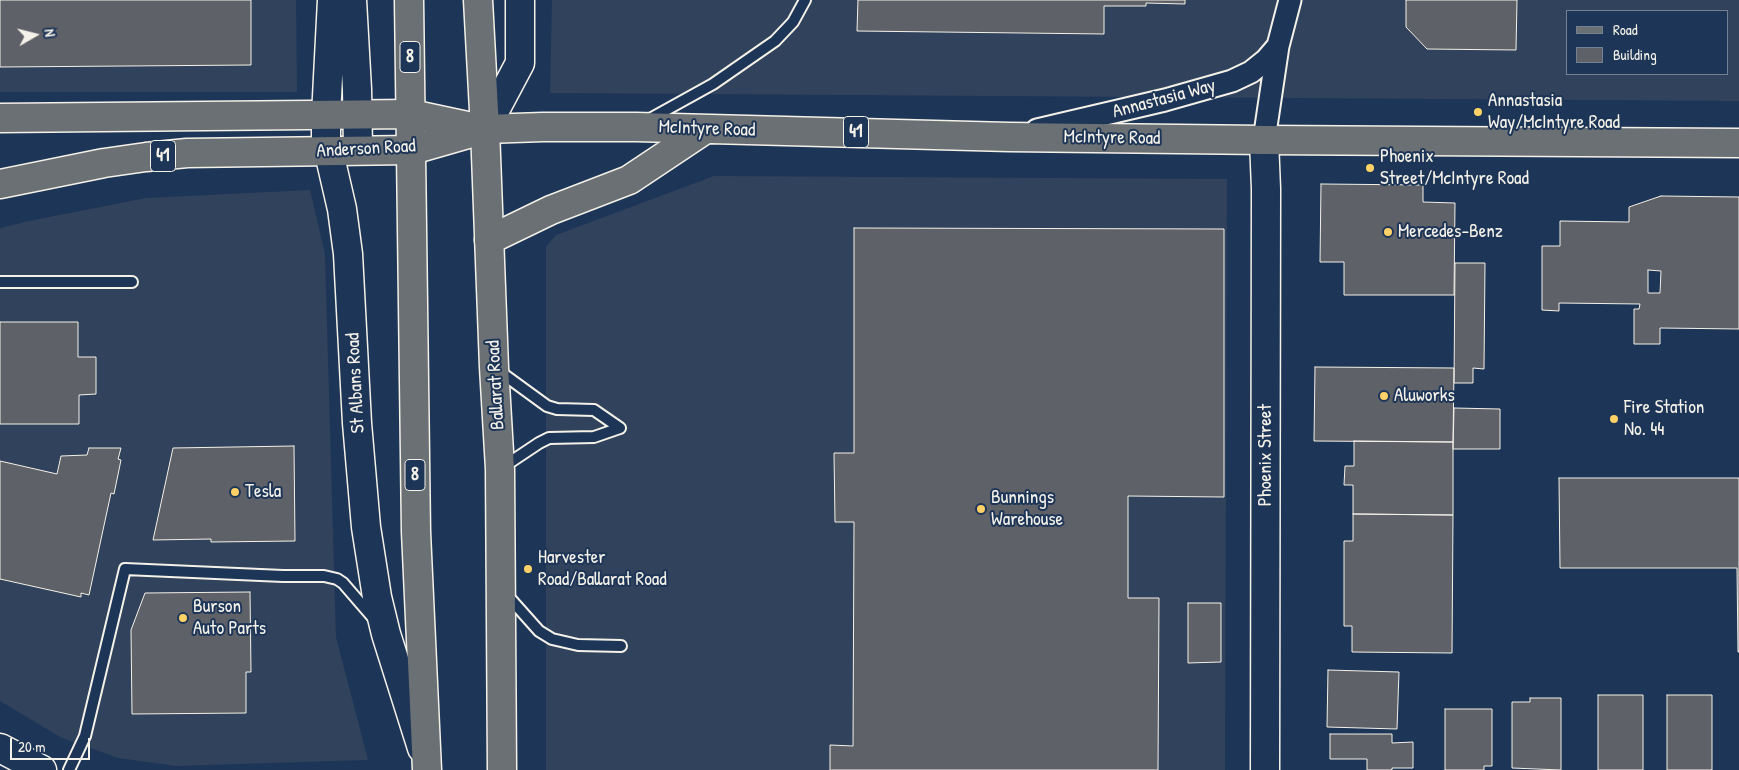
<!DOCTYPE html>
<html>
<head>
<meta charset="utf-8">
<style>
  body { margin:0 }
  #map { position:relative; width:1739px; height:770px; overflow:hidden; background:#1d3557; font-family:"Patrick Hand",sans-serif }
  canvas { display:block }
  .legend { position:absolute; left:1566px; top:10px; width:162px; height:65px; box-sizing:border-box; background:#1d3557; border:1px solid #738091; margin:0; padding:6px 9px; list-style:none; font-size:15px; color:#f4f1e8 }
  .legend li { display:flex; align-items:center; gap:10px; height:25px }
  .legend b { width:25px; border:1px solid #738091 }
  .north { position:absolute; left:10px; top:10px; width:50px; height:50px; -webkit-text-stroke:4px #1d3557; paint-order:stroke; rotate:82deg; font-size:14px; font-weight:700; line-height:20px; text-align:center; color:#f4f1e8 }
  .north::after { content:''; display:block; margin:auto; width:18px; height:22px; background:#f4f1e8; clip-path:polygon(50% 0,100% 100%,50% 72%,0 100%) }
  .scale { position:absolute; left:10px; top:738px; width:80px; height:22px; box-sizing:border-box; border:2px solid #f4f1e8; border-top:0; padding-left:6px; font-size:15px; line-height:18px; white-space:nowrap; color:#f4f1e8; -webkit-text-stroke:4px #1d3557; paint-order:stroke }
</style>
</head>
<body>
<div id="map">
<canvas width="1739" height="770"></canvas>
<ul class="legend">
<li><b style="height:6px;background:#6a7074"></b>Road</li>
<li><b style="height:14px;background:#5f6169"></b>Building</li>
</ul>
<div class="north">N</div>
<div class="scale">20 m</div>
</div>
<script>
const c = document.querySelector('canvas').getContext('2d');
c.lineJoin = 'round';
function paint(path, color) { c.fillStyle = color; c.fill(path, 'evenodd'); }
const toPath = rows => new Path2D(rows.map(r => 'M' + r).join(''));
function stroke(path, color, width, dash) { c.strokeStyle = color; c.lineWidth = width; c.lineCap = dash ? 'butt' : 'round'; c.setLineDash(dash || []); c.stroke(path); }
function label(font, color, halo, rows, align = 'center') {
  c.font = font + ' "Patrick Hand",sans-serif'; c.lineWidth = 4; c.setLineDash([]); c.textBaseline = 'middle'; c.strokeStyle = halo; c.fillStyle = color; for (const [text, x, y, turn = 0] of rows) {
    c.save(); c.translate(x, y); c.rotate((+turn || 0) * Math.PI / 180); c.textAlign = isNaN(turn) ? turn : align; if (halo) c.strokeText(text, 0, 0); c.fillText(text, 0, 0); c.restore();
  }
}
paint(toPath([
  [0,0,296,0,297,92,0,92],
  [552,0,1739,0,1739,101,550,93],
  [1568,11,1728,11,1728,74,1568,74],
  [714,176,1227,179,1225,770,546,770,546,247,556,235],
  [310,190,325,254,336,637,368,760,176,766,118,758,60,737,0,701,0,228,29,221,146,198]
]), '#31425c');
const building = toPath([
  [0,0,251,0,251,65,0,67,0,0],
  [858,0,1185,0,1185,4,1146,3,1146,6,1104,6,1104,34,857,31,858,0],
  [1406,0,1517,0,1516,50,1427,49,1406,27,1406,0],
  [1321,184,1423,185,1423,202,1455,203,1454,295,1344,295,1344,262,1320,262,1321,184],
  [1661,196,1739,197,1739,329,1660,328,1660,344,1634,344,1634,309,1639,309,1640,304,1559,303,1559,311,1542,310,1542,246,1560,246,1560,221,1629,222,1629,207,1661,196],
  [1648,270,1661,271,1660,293,1648,293,1648,270],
  [854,228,1224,229,1224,497,1128,496,1128,598,1159,598,1158,770,830,770,830,745,853,746,854,522,835,522,834,453,854,453,854,228],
  [1455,263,1485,263,1484,369,1473,368,1473,383,1454,383,1455,263],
  [0,322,78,322,78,357,96,357,96,394,79,395,79,424,0,424,0,322],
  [1315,367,1454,368,1453,442,1314,441,1315,367],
  [1454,408,1500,409,1500,449,1453,449,1454,408],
  [1354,441,1453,442,1453,515,1353,514,1353,485,1344,485,1345,466,1354,466,1354,441],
  [294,446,295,541,211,542,211,539,153,540,173,448,294,446],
  [89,448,121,448,118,459,121,460,114,494,111,493,89,595,81,593,81,597,0,579,0,461,57,474,61,456,87,455,89,448],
  [1559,478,1739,478,1739,652,1738,652,1737,568,1560,568,1559,478],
  [1353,514,1453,515,1452,653,1352,652,1352,626,1344,626,1344,541,1353,541,1353,514],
  [250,592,251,672,246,672,246,713,132,714,131,630,145,593,250,592],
  [1188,603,1221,603,1221,662,1188,663,1188,603],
  [1328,670,1399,672,1397,729,1327,727,1328,670],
  [1598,695,1643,695,1643,770,1598,770,1598,695],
  [1667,695,1712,695,1712,770,1667,770,1667,695],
  [1530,698,1561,698,1561,770,1512,768,1512,702,1530,702,1530,698],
  [1445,709,1492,709,1492,766,1484,766,1484,770,1445,770,1445,709],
  [1330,734,1392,734,1392,743,1413,742,1413,768,1392,768,1392,770,1367,770,1367,759,1330,759,1330,734]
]);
paint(building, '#5f6169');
stroke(building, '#f4f1e8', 1);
const lane = toPath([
  [648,120,713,84,775,41,793,22,805,0],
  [0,282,132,282],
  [499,371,547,406,557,409,594,410,620,428],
  [503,467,539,443,549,438,594,437,620,428],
  [506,594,539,631,552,639,578,645,621,646],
  [69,770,85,736,125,569,283,576,324,576,337,579,343,583,375,620]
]);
const street = toPath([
  [1037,130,1165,100,1232,81,1251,72,1266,60,1278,46],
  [1264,140,1278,46,1290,0]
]);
const secondary = toPath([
  [332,0,326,116,326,140,342,209,348,254,357,423,366,527,377,597,386,634,422,748],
  [352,0,357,89,358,150],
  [485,129,520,63,520,0],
  [1264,140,1266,189,1265,770],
  [0,748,42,770]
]);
const primary = toPath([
  [0,118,411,114,481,129],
  [0,184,104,163,146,157,187,153,412,150,485,129,543,127,636,127,1009,137,1264,140,1739,143],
  [489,240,551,210,629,180,704,130]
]);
const highway = toPath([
  [409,0,416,532,427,770],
  [478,0,485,129,494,367,500,469,502,770]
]);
stroke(lane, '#f4f1e8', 14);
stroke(street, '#f4f1e8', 25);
stroke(secondary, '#f4f1e8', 31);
stroke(primary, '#f4f1e8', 31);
stroke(highway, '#f4f1e8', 31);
stroke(lane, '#1d3557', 10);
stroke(street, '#1d3557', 21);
stroke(secondary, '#1d3557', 28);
stroke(primary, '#6a7074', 28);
stroke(highway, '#6a7074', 28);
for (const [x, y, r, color] of [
  [1478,112,5,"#ffd166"],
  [1370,168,5,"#ffd166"],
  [1388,232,5,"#ffd166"],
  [1384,396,5,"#ffd166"],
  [1614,419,5,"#ffd166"],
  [235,492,5,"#ffd166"],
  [981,509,5,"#ffd166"],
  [528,569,5,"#ffd166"],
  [183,618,5,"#ffd166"]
]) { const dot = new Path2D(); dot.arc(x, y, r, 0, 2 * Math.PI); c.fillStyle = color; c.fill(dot); stroke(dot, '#1d3557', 2); }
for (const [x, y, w] of [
  [410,57,20],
  [856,132,25],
  [163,156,25],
  [415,475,20]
]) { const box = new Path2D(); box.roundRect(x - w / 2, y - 15.5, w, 31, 4); c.fillStyle = '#1d3557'; c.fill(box); stroke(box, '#f4f1e8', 1); }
label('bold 18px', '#f4f1e8', null, [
  ["8",410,57],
  ["41",856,132],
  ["41",163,156],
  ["8",415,475]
]);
label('19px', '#f4f1e8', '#1d3557', [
  ["Annastasia Way",1164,99,-15],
  ["McIntyre Road",707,129,2],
  ["McIntyre Road",1112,138,1],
  ["Anderson Road",366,149,-3],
  ["St Albans Road",356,383,-93],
  ["Ballarat Road",496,385,-93],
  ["Phoenix Street",1266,455,-90]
]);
label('19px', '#f4f1e8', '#1d3557', [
  ["Annastasia",1488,101],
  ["Way/McIntyre Road",1488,123],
  ["Phoenix",1380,157],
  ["Street/McIntyre Road",1380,179],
  ["Mercedes-Benz",1398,232],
  ["Aluworks",1394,396],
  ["Fire Station",1624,408],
  ["No. 44",1624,430],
  ["Tesla",245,492],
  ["Bunnings",991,498],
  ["Warehouse",991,520],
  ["Harvester",538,558],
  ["Road/Ballarat Road",538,580],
  ["Burson",193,607],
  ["Auto Parts",193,629]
], 'left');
</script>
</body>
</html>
